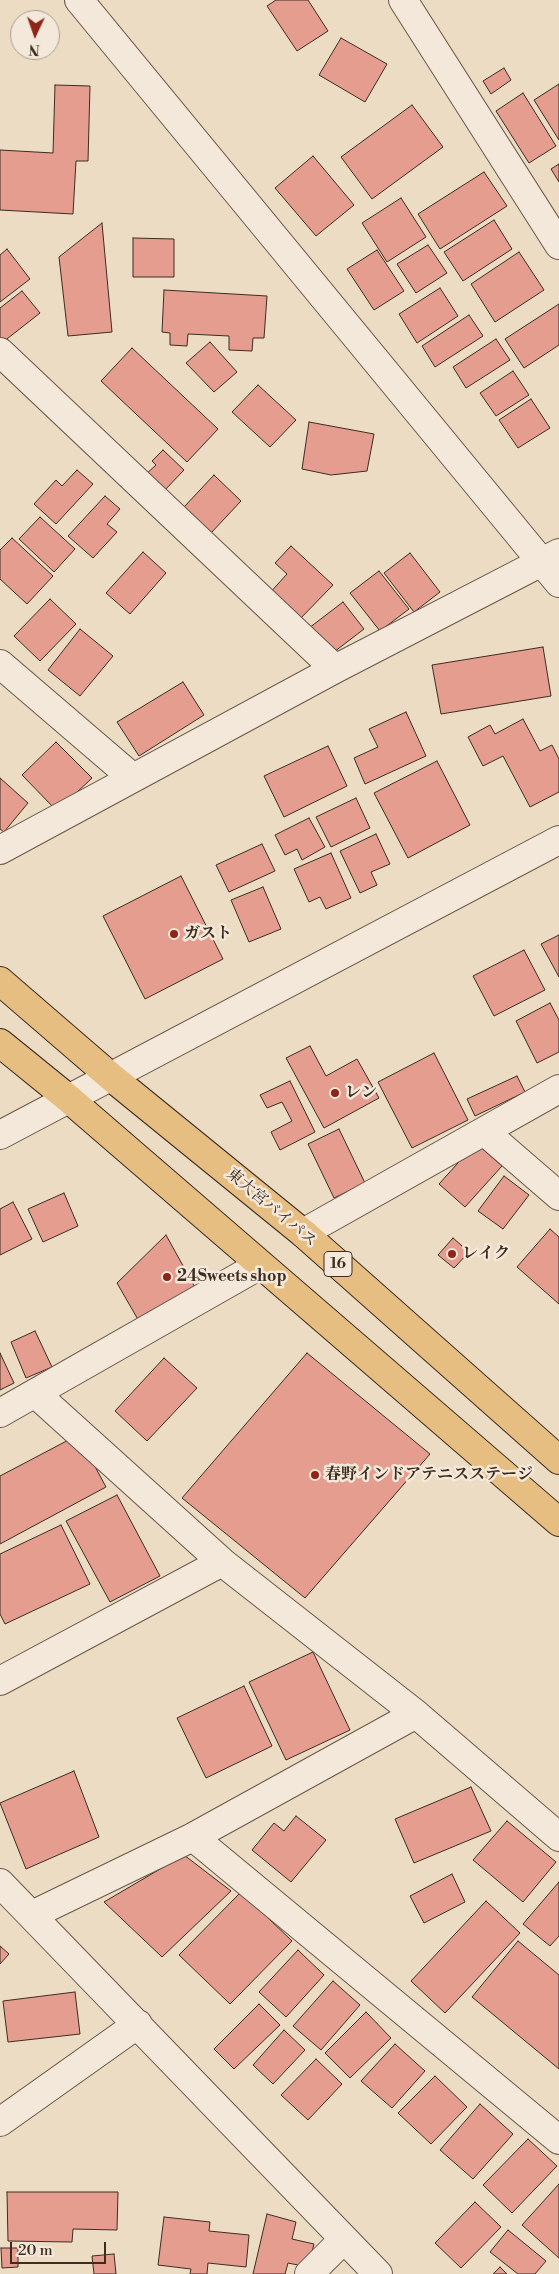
<!DOCTYPE html>
<html>
<head>
<meta charset="utf-8">
<style>
  body { margin:0 }
  #map { position:relative; width:559px; height:2274px; overflow:hidden; background:#eddcc4; font-family:"Libre Bodoni",serif }
  canvas { display:block }
  .north { position:absolute; left:10px; top:10px; width:50px; height:50px; box-sizing:border-box; background:#f3e8d9; border:1px solid #aa9d8f; border-radius:50%; rotate:183deg; font-size:14px; font-weight:700; line-height:20px; text-align:center; color:#3d2c20 }
  .north::after { content:''; display:block; margin:auto; width:18px; height:22px; background:#8f2418; clip-path:polygon(50% 0,100% 100%,50% 72%,0 100%) }
  .scale { position:absolute; left:10px; top:2242px; width:96px; height:22px; box-sizing:border-box; border:2px solid #3d2c20; border-top:0; padding-left:6px; font-size:15px; line-height:18px; white-space:nowrap; color:#3d2c20; -webkit-text-stroke:4px #f3e8d9; paint-order:stroke }
</style>
</head>
<body>
<div id="map">
<canvas width="559" height="2274"></canvas>
<div class="north">N</div>
<div class="scale">20 m</div>
</div>
<script>
const c = document.querySelector('canvas').getContext('2d');
c.lineJoin = 'round';
function paint(path, color) { c.fillStyle = color; c.fill(path, 'evenodd'); }
const toPath = rows => new Path2D(rows.map(r => 'M' + r).join(''));
function stroke(path, color, width, dash) { c.strokeStyle = color; c.lineWidth = width; c.lineCap = dash ? 'butt' : 'round'; c.setLineDash(dash || []); c.stroke(path); }
function label(font, color, halo, rows, align = 'center') {
  c.font = font + ' "Libre Bodoni","Noto Serif JP",serif'; c.lineWidth = 5; c.setLineDash([]); c.textBaseline = 'middle'; c.strokeStyle = halo; c.fillStyle = color; for (const [text, x, y, turn = 0] of rows) {
    c.save(); c.translate(x, y); c.rotate((+turn || 0) * Math.PI / 180); c.textAlign = isNaN(turn) ? turn : align; if (halo) c.strokeText(text, 0, 0); c.fillText(text, 0, 0); c.restore();
  }
}
const building = toPath([
  [276,0,308,0,328,31,297,51,267,6,276,0],
  [341,38,387,64,365,102,319,75,341,38],
  [504,68,511,80,491,94,483,81,504,68],
  [559,84,559,140,534,100,559,84],
  [55,85,90,86,88,161,76,161,73,214,0,210,0,150,53,153,55,85],
  [523,93,556,146,529,163,496,111,523,93],
  [412,105,443,147,372,199,341,157,412,105],
  [313,156,354,205,316,236,275,188,313,156],
  [559,164,559,182,551,169,559,164],
  [484,172,507,206,440,249,418,214,484,172],
  [401,198,426,237,387,262,362,223,401,198],
  [494,220,512,249,463,281,444,252,494,220],
  [102,223,112,332,68,336,59,257,102,223],
  [133,238,174,239,174,277,133,277,133,238],
  [428,245,447,273,416,293,397,264,428,245],
  [7,249,30,279,0,302,0,255,7,249],
  [377,250,404,291,374,310,347,269,377,250],
  [519,252,544,290,495,322,471,284,519,252],
  [440,288,458,316,417,343,399,314,440,288],
  [164,290,267,296,264,338,253,338,252,351,229,350,229,336,188,334,187,346,170,345,170,333,162,332,164,290],
  [22,291,40,313,3,342,0,337,0,308,22,291],
  [559,304,559,345,524,368,505,339,559,304],
  [469,315,483,336,435,367,422,346,469,315],
  [496,339,510,360,466,388,453,367,496,339],
  [210,342,237,372,214,392,186,363,210,342],
  [132,348,218,429,187,462,101,381,132,348],
  [513,371,529,395,496,416,480,393,513,371],
  [258,385,296,420,270,447,232,412,258,385],
  [531,399,550,428,518,448,499,420,531,399],
  [309,422,374,434,367,471,331,475,302,469,309,422],
  [163,450,184,470,163,492,145,475,156,465,152,461,163,450],
  [77,470,93,484,56,524,34,504,56,480,62,486,77,470],
  [214,475,241,501,211,533,184,507,214,475],
  [105,496,120,509,107,524,117,532,93,558,68,536,105,496],
  [40,517,75,549,54,572,19,539,40,517],
  [12,538,53,576,27,604,0,579,0,550,12,538],
  [291,546,333,585,296,623,267,596,287,574,275,563,291,546],
  [143,552,166,573,130,614,106,593,143,552],
  [410,553,440,592,414,612,384,573,410,553],
  [379,571,409,609,380,631,350,593,379,571],
  [50,599,76,624,40,661,14,636,50,599],
  [343,602,364,629,330,655,309,628,343,602],
  [80,629,113,656,80,696,48,670,80,629],
  [543,647,551,696,441,714,432,665,543,647],
  [183,682,204,715,139,756,117,722,183,682],
  [406,712,426,756,365,784,354,758,378,747,369,729,406,712],
  [523,719,540,751,552,745,559,759,559,792,530,807,503,756,483,766,468,737,490,725,495,734,523,719],
  [56,742,92,778,57,811,22,775,56,742],
  [328,746,347,786,284,817,264,776,328,746],
  [437,761,470,825,408,858,374,793,437,761],
  [0,778,28,803,4,832,0,829,0,778],
  [356,798,370,828,331,847,316,817,356,798],
  [309,818,325,847,302,860,297,849,285,855,275,835,309,818],
  [376,834,390,864,371,872,377,885,360,893,340,851,376,834],
  [262,844,275,871,229,892,216,865,262,844],
  [331,853,351,898,326,909,320,897,309,902,294,869,331,853],
  [181,876,223,959,145,999,103,916,181,876],
  [263,887,281,929,249,942,231,900,263,887],
  [559,935,559,977,541,944,559,935],
  [524,950,545,990,494,1016,473,976,524,950],
  [550,1003,559,1020,559,1052,537,1063,516,1021,550,1003],
  [310,1046,326,1076,357,1059,379,1098,324,1128,286,1058,310,1046],
  [434,1053,468,1120,412,1148,378,1082,434,1053],
  [517,1076,525,1092,475,1116,467,1099,517,1076],
  [290,1081,315,1132,280,1150,271,1132,292,1121,282,1102,267,1108,260,1095,290,1081],
  [339,1129,365,1183,334,1198,308,1144,339,1129],
  [476,1143,502,1166,465,1207,439,1184,476,1143],
  [504,1176,529,1195,503,1229,478,1211,504,1176],
  [64,1193,78,1226,43,1242,28,1209,64,1193],
  [13,1202,32,1239,0,1255,0,1209,13,1202],
  [550,1229,559,1237,559,1304,517,1267,550,1229],
  [166,1235,197,1291,140,1323,117,1283,166,1235],
  [453,1238,469,1252,454,1268,438,1255,453,1238],
  [35,1331,52,1367,26,1378,11,1342,35,1331],
  [0,1353,14,1383,0,1390,0,1353],
  [307,1353,430,1454,305,1598,182,1498,307,1353],
  [164,1358,197,1388,147,1441,115,1411,164,1358],
  [78,1435,106,1487,0,1544,0,1476,78,1435],
  [117,1495,160,1576,110,1602,66,1521,117,1495],
  [61,1525,90,1584,5,1624,0,1614,0,1554,61,1525],
  [313,1652,350,1730,286,1760,249,1682,313,1652],
  [244,1686,272,1746,206,1778,177,1718,244,1686],
  [74,1771,99,1837,26,1869,0,1803,74,1771],
  [471,1787,491,1831,414,1863,395,1819,471,1787],
  [296,1816,326,1840,291,1882,252,1850,274,1823,284,1831,296,1816],
  [507,1821,556,1862,523,1902,473,1860,507,1821],
  [184,1855,231,1891,162,1957,104,1902,184,1855],
  [452,1874,465,1902,424,1923,410,1896,452,1874],
  [559,1882,559,1936,550,1946,523,1924,559,1882],
  [241,1892,292,1941,230,2004,179,1955,241,1892],
  [486,1901,520,1933,445,2013,411,1981,486,1901],
  [518,1941,559,1975,559,2069,472,1997,518,1941],
  [0,1946,9,1954,0,1964,0,1946],
  [298,1950,324,1975,286,2017,259,1992,298,1950],
  [333,1981,360,2005,321,2050,293,2026,333,1981],
  [75,1992,80,2034,8,2042,3,2001,75,1992],
  [259,2004,280,2025,234,2069,214,2049,259,2004],
  [366,2012,391,2038,350,2078,325,2053,366,2012],
  [284,2030,305,2050,273,2084,253,2065,284,2030],
  [395,2044,425,2071,392,2108,361,2081,395,2044],
  [316,2059,342,2084,308,2120,281,2095,316,2059],
  [435,2076,467,2107,431,2144,398,2113,435,2076],
  [480,2104,513,2134,473,2179,440,2150,480,2104],
  [528,2139,557,2166,512,2213,483,2185,528,2139],
  [559,2184,559,2258,522,2225,559,2184],
  [7,2192,118,2192,117,2230,73,2229,72,2242,8,2241,7,2192],
  [475,2202,501,2227,461,2268,435,2243,475,2202],
  [267,2214,296,2222,292,2239,314,2244,308,2267,288,2263,285,2274,253,2274,267,2214],
  [164,2217,210,2222,209,2231,249,2235,246,2267,208,2263,207,2274,190,2274,191,2269,158,2265,164,2217],
  [508,2230,546,2261,535,2274,518,2274,490,2252,508,2230],
  [1,2248,18,2248,18,2267,2,2268,1,2248],
  [114,2254,116,2274,94,2274,92,2256,114,2254],
  [500,2267,507,2274,493,2274,500,2267]
]);
paint(building, '#e59d90');
stroke(building, '#3d2c20', 1);
const minor = toPath([
  [403,0,559,245],
  [0,352,335,669],
  [0,664,133,778],
  [0,850,335,669,559,553],
  [485,1132,559,1196],
  [303,1233,559,1089],
  [36,1394,222,1562,416,1714,559,1837],
  [0,1413,260,1265],
  [0,1681,222,1562],
  [193,1837,559,2140],
  [0,1883,378,2274],
  [32,1915,193,1837,416,1714],
  [0,2122,138,2024],
  [309,2274,343,2240]
]);
const tertiary = toPath([
  [79,0,559,583],
  [0,1135,559,840]
]);
const trunk = toPath([
  [0,981,110,1076,303,1233,559,1460],
  [0,1043,69,1099,559,1522]
]);
stroke(minor, '#695849', 30);
stroke(tertiary, '#695849', 30);
stroke(trunk, '#3d2c20', 30);
stroke(minor, '#f3e8d9', 28);
stroke(tertiary, '#f3e8d9', 28);
stroke(trunk, '#e6be82', 28);
for (const [x, y, r, color] of [
  [174,934,5,"#8f2418"],
  [335,1093,5,"#8f2418"],
  [452,1254,5,"#8f2418"],
  [167,1277,5,"#8f2418"],
  [315,1475,5,"#8f2418"]
]) { const dot = new Path2D(); dot.arc(x, y, r, 0, 2 * Math.PI); c.fillStyle = color; c.fill(dot); stroke(dot, '#f3e8d9', 2); }
for (const [x, y, w] of [
  [338,1264,28]
]) { const box = new Path2D(); box.roundRect(x - w / 2, y - 12.5, w, 25, 4); c.fillStyle = '#f3e8d9'; c.fill(box); stroke(box, '#3d2c20', 1); }
label('bold 15px', '#3d2c20', null, [
  ["16",338,1264]
]);
label('bold 16px', '#3d2c20', '#f3e8d9', [
  ["ガスト",184,934],
  ["レン",345,1093],
  ["レイク",462,1254],
  ["24Sweets shop",177,1277],
  ["春野インドアテニスステージ",325,1475]
], 'left');
label('16px', '#3d2c20', '#f3e8d9', [
  ["東大宮バイパス",271,1208,40]
]);
</script>
</body>
</html>
